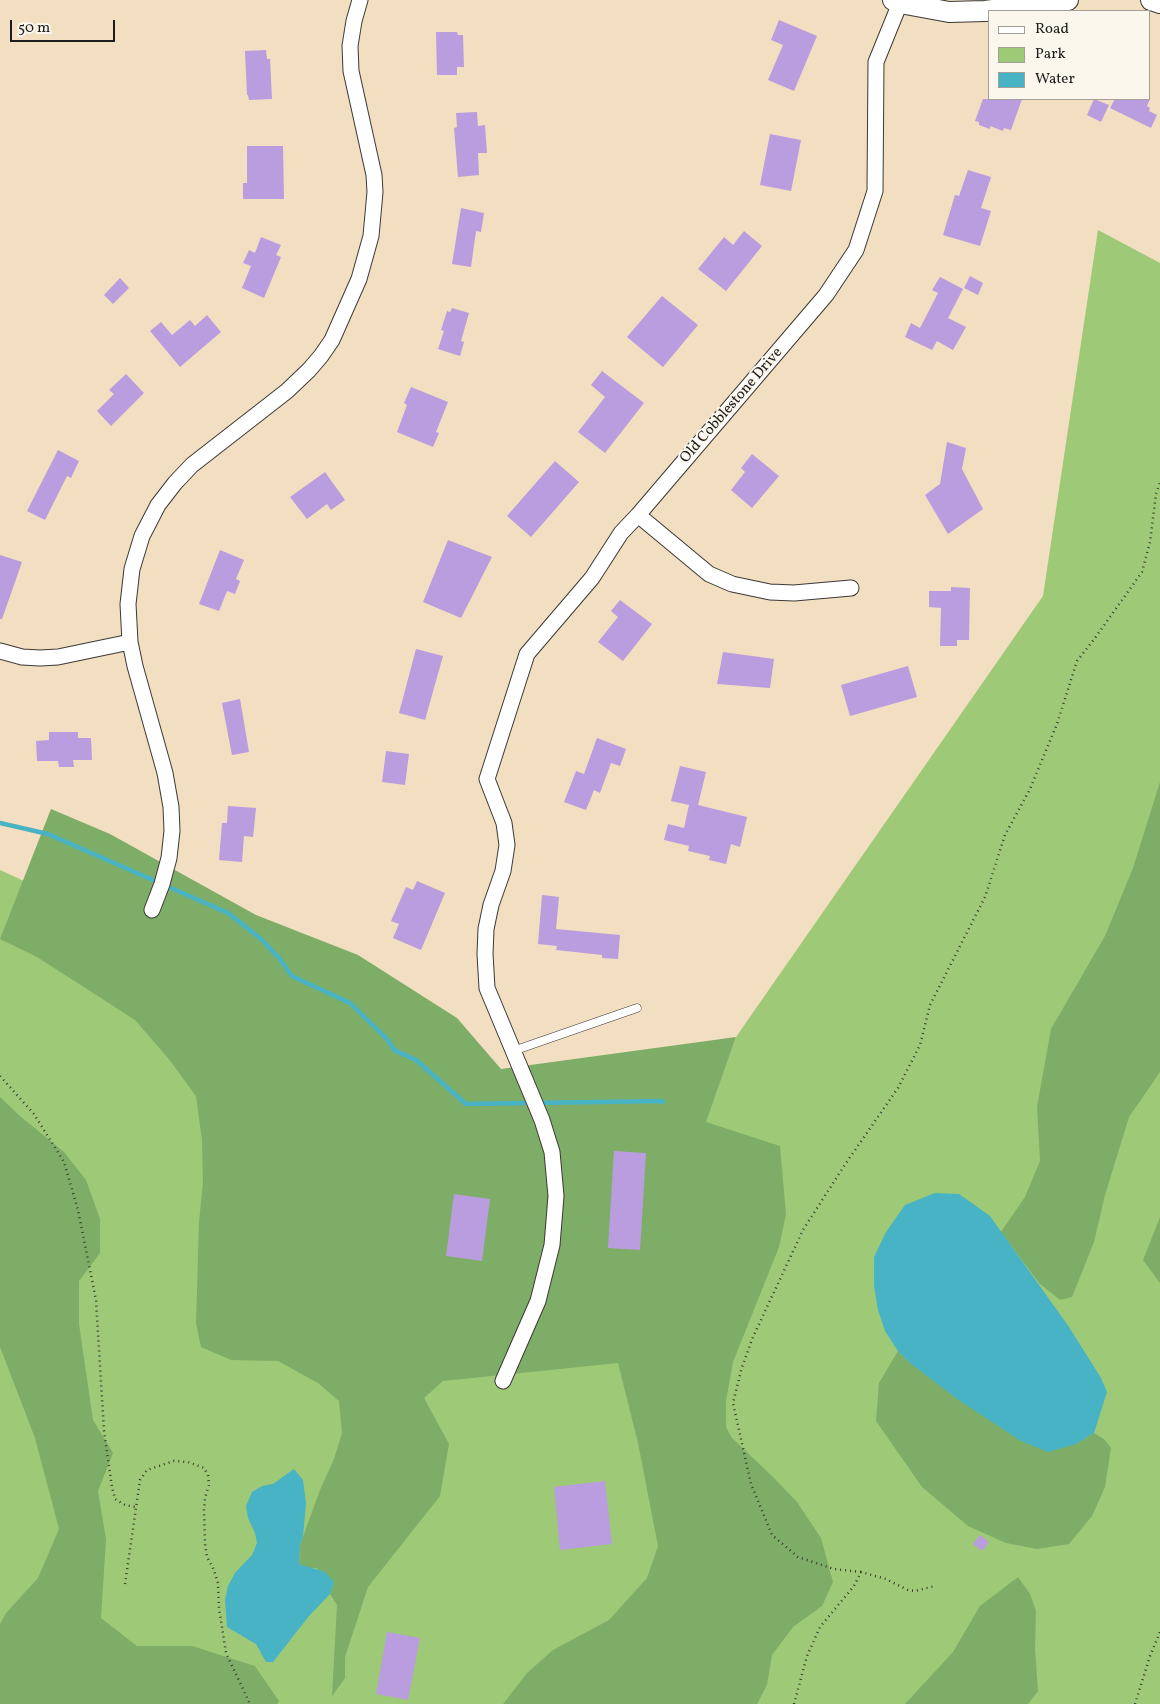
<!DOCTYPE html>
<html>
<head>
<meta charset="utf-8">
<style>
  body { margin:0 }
  #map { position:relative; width:1160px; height:1704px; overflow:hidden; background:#f2dec0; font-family:Vollkorn,serif }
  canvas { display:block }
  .legend { position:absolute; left:988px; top:10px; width:162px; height:90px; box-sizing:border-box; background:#fbf7ec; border:1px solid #a29f99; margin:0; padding:6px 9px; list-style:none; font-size:15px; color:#1c1c1c }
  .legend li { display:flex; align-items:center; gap:10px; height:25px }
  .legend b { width:25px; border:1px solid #a29f99 }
  .scale { position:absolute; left:10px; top:20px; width:105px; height:22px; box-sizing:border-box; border:2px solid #1c1c1c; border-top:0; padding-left:6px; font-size:15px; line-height:18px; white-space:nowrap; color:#1c1c1c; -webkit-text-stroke:4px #fbf7ec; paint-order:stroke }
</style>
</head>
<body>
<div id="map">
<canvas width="1160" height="1704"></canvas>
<ul class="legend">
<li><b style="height:6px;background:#fff"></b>Road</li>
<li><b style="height:14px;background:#9ec976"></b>Park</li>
<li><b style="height:14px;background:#47b3c5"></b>Water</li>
</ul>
<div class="scale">50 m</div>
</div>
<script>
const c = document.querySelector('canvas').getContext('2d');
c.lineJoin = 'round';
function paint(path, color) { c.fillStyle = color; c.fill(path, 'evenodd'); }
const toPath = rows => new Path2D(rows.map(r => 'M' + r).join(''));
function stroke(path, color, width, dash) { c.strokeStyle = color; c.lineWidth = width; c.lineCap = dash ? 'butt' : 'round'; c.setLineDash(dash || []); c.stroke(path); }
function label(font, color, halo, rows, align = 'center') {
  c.font = font + ' Vollkorn,serif'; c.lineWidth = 4; c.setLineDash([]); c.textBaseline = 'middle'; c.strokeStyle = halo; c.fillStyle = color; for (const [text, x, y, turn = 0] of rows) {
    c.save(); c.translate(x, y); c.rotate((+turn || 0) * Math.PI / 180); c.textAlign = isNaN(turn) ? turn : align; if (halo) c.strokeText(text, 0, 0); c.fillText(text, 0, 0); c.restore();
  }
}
paint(toPath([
  [1098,230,1160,263,1160,1704,0,1704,0,870,301,1008,618,1363,736,1037,1043,596]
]), '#9ec976');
paint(toPath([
  [1160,782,1160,1072,1129,1117,1105,1195,1094,1242,1072,1297,1060,1300,1039,1283,1001,1232,1025,1197,1040,1161,1037,1107,1051,1029,1105,936,1133,868],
  [51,809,110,834,256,915,358,955,457,1018,501,1069,736,1037,706,1122,780,1146,786,1214,779,1247,733,1362,726,1401,726,1427,732,1438,773,1477,797,1502,821,1538,833,1582,822,1606,793,1627,772,1655,767,1685,757,1704,503,1704,527,1673,553,1650,609,1620,647,1578,658,1546,638,1443,618,1363,443,1381,424,1398,449,1444,440,1496,368,1587,345,1657,345,1678,332,1696,337,1605,330,1594,334,1582,316,1568,308,1568,299,1564,300,1545,320,1490,334,1459,342,1433,339,1401,318,1383,278,1361,231,1360,201,1347,196,1323,199,1222,203,1183,202,1140,196,1096,168,1058,135,1020,37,957,0,939],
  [0,1097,20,1116,64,1152,86,1180,100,1219,100,1253,79,1281,79,1324,93,1420,113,1453,98,1491,106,1539,101,1618,137,1646,192,1646,255,1666,279,1701,277,1704,0,1704,0,1624,6,1613,38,1578,59,1529,35,1438,0,1347],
  [1160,1217,1160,1283,1143,1260],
  [898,1351,910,1363,1076,1444,1094,1433,1104,1439,1111,1448,1105,1487,1092,1516,1069,1544,1037,1549,1006,1543,968,1526,922,1487,876,1421,879,1383],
  [1018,1577,1030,1594,1036,1611,1035,1649,1038,1691,1028,1704,905,1704,953,1652,980,1606]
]), '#7ead67');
paint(toPath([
  [935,1193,959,1194,990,1216,1069,1327,1101,1378,1107,1392,1094,1433,1076,1444,1048,1452,1021,1441,957,1399,910,1363,898,1351,885,1331,878,1310,874,1286,874,1257,886,1232,905,1205],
  [294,1469,303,1480,306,1503,303,1536,300,1545,299,1564,325,1572,334,1582,330,1594,309,1616,273,1662,266,1662,256,1644,227,1627,225,1600,228,1586,235,1573,252,1555,257,1543,255,1533,248,1518,246,1506,252,1492,262,1486,273,1484]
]), '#47b3c5');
stroke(toPath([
  [0,823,48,834,228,913,261,939,279,958,292,976,350,1003,387,1039,394,1050,416,1060,466,1104,661,1101,663,1102]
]), '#47b3c5', 4.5);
paint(toPath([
  [779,20,817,36,794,91,768,80,783,45,771,40],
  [436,32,457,32,458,35,463,35,464,67,457,67,457,75,437,75],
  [266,50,267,59,270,59,272,99,249,100,248,95,247,95,245,51],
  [983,99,1022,99,1011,130,1004,128,1003,131,990,126,990,129,979,125,979,122,975,121],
  [1094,99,1109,105,1101,122,1087,115],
  [1115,99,1150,99,1147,106,1150,108,1149,111,1157,115,1151,128,1110,108],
  [477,112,478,126,485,125,487,153,478,153,479,175,458,177,454,128,457,127,456,113],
  [770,134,801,140,791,191,760,185],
  [247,146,283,146,284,199,243,199,243,183,247,183],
  [968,170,991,177,981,208,991,211,980,246,943,235,955,195,959,196],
  [461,208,484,213,481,232,476,231,471,267,452,264],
  [744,231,762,246,726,291,698,269,724,237,733,245],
  [261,237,281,245,276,255,281,257,264,298,242,288,251,266,243,263,249,250,255,253],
  [970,276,983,283,978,295,964,288],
  [940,277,963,289,948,318,966,327,953,350,937,341,932,350,905,337,911,323,920,328,938,293,932,290],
  [120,278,129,288,113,304,104,295],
  [662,296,698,325,663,367,627,337],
  [452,308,469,313,461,341,464,342,460,356,438,349,444,331,441,330,447,311,450,312],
  [207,315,221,332,180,367,150,331,161,322,172,335,190,320,195,326],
  [602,371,644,403,605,453,578,432,605,397,591,385],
  [126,374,144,393,111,426,97,411,114,394,109,390],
  [411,387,448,402,436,432,439,433,433,447,397,432,407,405,404,403],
  [947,442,966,448,962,469,983,509,948,534,925,495,940,484],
  [58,450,79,461,71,478,67,476,45,520,27,511],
  [752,454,779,476,752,508,731,490,745,472,741,468],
  [555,461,579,482,531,537,507,516],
  [325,472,345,500,331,510,327,504,307,519,290,497],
  [448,540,492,557,461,618,423,602],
  [220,550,244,560,236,579,240,581,235,594,227,591,219,611,199,604],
  [0,555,22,562,2,619,0,619],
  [951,587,970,588,969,640,957,640,957,646,940,646,941,608,929,607,929,591,951,591],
  [620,600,652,624,623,661,598,642,618,617,611,611],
  [416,649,443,656,425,720,399,713],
  [723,652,774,659,770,688,717,684],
  [908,666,917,697,850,716,841,685],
  [240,699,249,752,232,755,222,703],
  [49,732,78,732,78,738,91,738,92,760,73,760,74,767,59,767,58,761,37,761,36,741,49,740],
  [597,738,626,749,620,766,611,763,600,793,594,790,586,810,564,802,576,771,584,774],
  [386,751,409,754,405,785,382,782],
  [680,766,706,772,698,805,747,817,740,847,731,844,726,864,709,860,710,856,688,851,689,846,664,840,668,824,684,828,689,805,671,801],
  [228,806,256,808,253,837,244,836,242,862,219,860,222,823,227,823],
  [417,881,445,893,421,950,393,938,399,924,391,921,406,887,413,890],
  [542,895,559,897,556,929,620,935,618,959,602,958,602,955,556,950,557,946,538,944],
  [614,1151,646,1153,640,1250,608,1248],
  [454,1194,490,1199,482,1261,446,1256],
  [605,1481,612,1544,560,1550,554,1487],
  [980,1535,989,1542,982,1551,973,1544],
  [387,1632,420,1638,408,1700,376,1694]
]), '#ba9dde');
const service = toPath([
  [513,1051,637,1008]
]);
const minor = toPath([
  [638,515,709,574,732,584,770,592,794,593,851,588],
  [0,651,22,657,40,658,58,657,130,642],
  [152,910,162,884,169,858,172,831,171,807,165,773,135,666,130,642,128,604,132,569,142,536,158,505,175,483,192,465,287,391,309,370,321,356,332,340,359,279,371,236,375,192,374,175,351,71,350,46,354,21,360,0],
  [503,1381,538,1301,552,1245,556,1196,552,1152,542,1120,487,988,485,954,486,929,491,905,503,871,507,845,504,823,487,779,527,654,592,578,621,533,638,515,826,295,856,250,875,191,876,62,900,3]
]);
const tertiary = toPath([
  [893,0,900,3,949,12,985,11,1068,0],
  [1151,0,1160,3]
]);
stroke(service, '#3c3935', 9);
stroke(minor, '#3c3935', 17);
stroke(tertiary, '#3c3935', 22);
stroke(toPath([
  [0,1076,34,1114,64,1162,78,1210,96,1300,104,1431,112,1487,115,1499,125,1505,136,1507],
  [861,1572,834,1569,798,1557,772,1535,751,1484,733,1403,742,1367,753,1337,803,1230,846,1163,898,1088,920,1045,930,1005,985,897,1005,835,1030,789,1057,724,1077,661,1095,638,1142,572,1150,542,1156,494,1160,482],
  [125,1584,140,1480,147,1470,174,1461,188,1462,204,1468,208,1475,209,1485,205,1498,204,1510,205,1544,207,1557,214,1570,218,1583,219,1608,226,1653,250,1704],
  [794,1704,807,1656,820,1627,854,1586,861,1572,886,1579,908,1590,915,1591,935,1586],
  [1135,1704,1150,1656,1160,1632]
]), '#3c3935', 2.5, [1, 4]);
stroke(service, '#fff', 8);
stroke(minor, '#fff', 15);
stroke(tertiary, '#fff', 20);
label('15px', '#1c1c1c', '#fbf7ec', [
  ["Old Cobblestone Drive",732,406,-49]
]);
</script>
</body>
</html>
